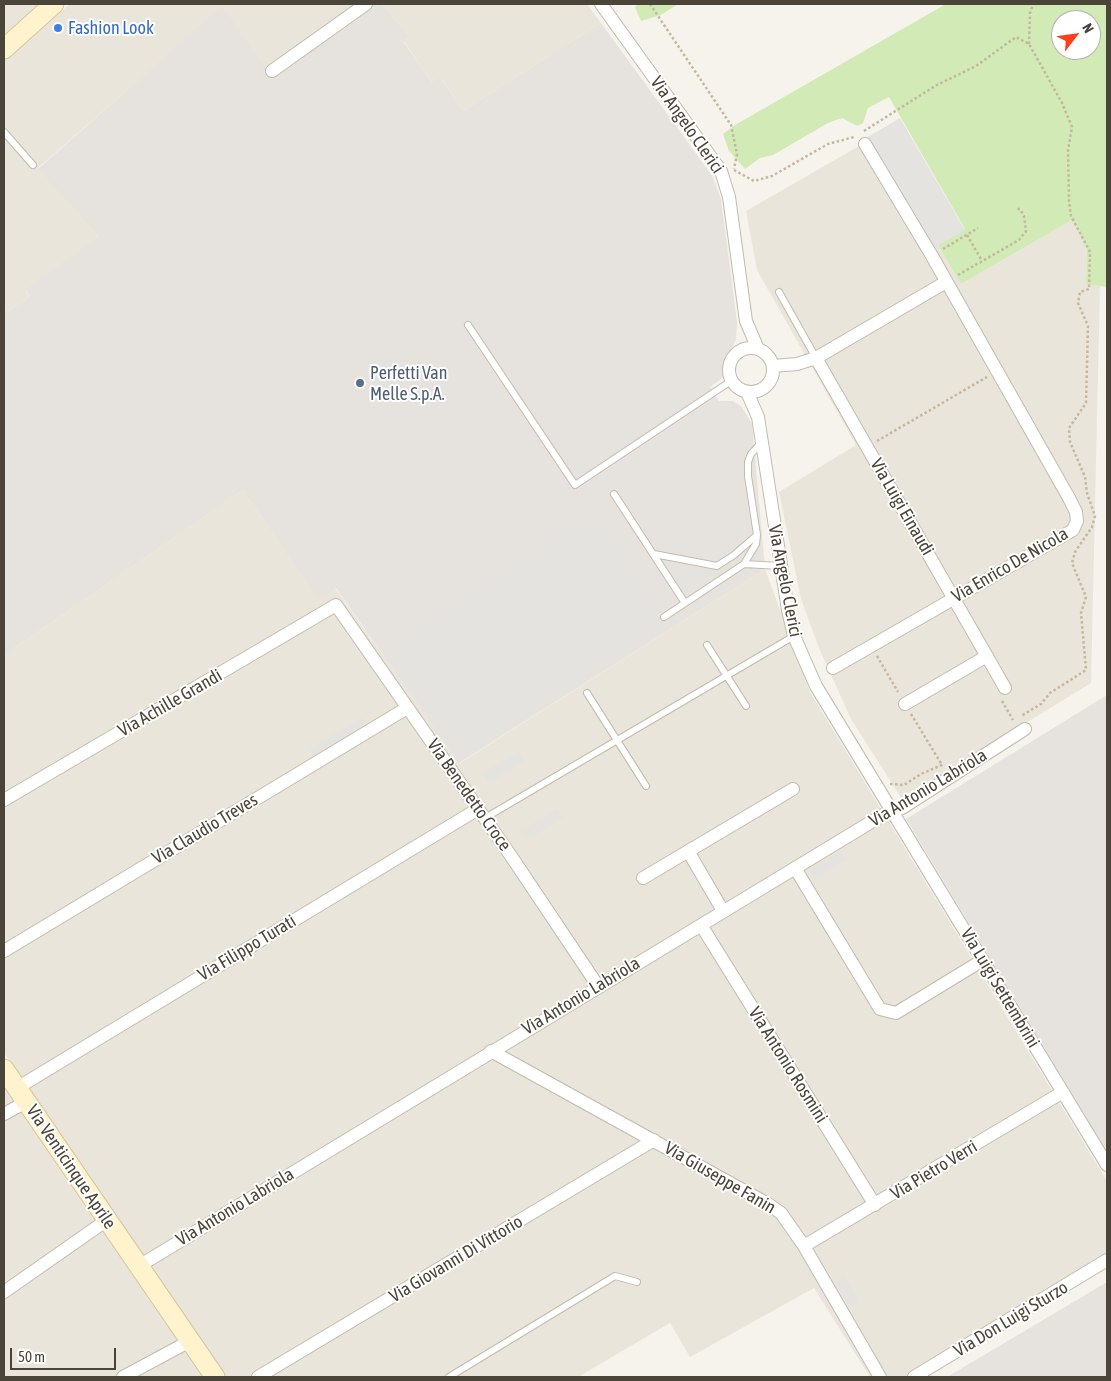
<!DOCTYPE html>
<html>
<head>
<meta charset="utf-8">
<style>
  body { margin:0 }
  #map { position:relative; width:1111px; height:1381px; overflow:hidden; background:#f6f3ec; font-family:"Asap Condensed",sans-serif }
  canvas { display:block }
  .frame { position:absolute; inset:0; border:5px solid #4b4439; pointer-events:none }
  .north { position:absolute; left:1051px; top:10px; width:50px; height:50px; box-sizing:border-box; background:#fff; border:1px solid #b7b4b0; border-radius:50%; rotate:60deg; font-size:14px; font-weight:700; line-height:20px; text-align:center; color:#4b4439 }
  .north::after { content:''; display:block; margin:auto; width:18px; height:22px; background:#fc3f1d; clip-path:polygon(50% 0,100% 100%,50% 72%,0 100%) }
  .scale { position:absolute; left:10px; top:1348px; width:106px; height:22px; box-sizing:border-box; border:2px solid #4b4439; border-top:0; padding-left:6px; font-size:15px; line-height:18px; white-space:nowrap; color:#4b4439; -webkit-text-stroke:4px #fff; paint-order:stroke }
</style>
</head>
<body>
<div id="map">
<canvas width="1111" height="1381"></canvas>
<div class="frame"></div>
<div class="north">N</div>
<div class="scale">50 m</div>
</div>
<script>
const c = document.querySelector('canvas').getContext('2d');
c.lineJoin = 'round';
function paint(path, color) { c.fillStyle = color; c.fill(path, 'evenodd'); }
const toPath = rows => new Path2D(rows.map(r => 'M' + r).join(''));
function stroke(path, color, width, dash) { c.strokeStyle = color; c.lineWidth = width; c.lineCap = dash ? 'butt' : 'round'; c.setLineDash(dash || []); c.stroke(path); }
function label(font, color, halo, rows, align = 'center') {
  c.font = font + ' "Asap Condensed",sans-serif'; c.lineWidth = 4; c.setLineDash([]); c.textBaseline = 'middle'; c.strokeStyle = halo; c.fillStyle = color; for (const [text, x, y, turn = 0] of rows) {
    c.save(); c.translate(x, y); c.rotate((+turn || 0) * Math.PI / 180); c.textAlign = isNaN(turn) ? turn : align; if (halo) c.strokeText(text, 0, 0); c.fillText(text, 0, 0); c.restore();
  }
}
paint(toPath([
  [4,4,50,4,4,44],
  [70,4,379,4,273,78,222,7,38,168,98,236,26,291,30,297,4,314,4,61],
  [382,4,587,4,601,23,463,111,441,78,432,83,403,40,409,36],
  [866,138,930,249,938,245,961,284,1072,220,1087,249,1086,284,1100,286,1091,683,902,799,851,719,819,648,801,599,779,492,856,445,757,270,746,211,859,146],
  [243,490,318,598,335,588,460,763,765,569,810,692,1107,1181,1107,1253,906,1377,870,1377,814,1288,690,1357,670,1323,578,1377,221,1377,4,1053,4,655],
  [4,1082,205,1377,4,1377]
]), '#eae5da');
paint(toPath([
  [379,4,382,4,409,36,403,41,432,83,440,77,463,111,601,23,713,177,721,199,737,322,736,339,726,361,724,374,721,379,710,387,719,401,733,401,741,406,752,424,765,569,459,763,336,588,318,599,243,490,4,655,4,314,30,297,26,290,98,236,38,169,222,6,273,78],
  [1107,695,1107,1152,906,819],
  [1107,1282,1107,1377,947,1377]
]), '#e6e2dd');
paint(toPath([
  [638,4,678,4,661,15,641,21,635,7],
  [946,4,1107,4,1107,287,1086,284,1087,249,1072,220,961,284,938,245,965,229,889,97,868,108,863,123,857,126,842,118,828,123,773,155,760,158,745,169,729,151,723,134,735,125],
  [1061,20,1091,20,1091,50,1061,50]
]), '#d2eab5');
paint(toPath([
  [900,118,965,230,930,250,866,138],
  [594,511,668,623,461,759,387,648],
  [363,717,366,727,311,760,311,748],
  [519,751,525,761,488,783,482,773],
  [557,809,563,818,526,840,520,831],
  [841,851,846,860,814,880,809,870],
  [844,1276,860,1302,850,1308,834,1282]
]), '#e5e3e0');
const lane = toPath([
  [4,132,33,165],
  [779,292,816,358],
  [468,325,575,485,731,381],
  [762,442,751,454,748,462,748,476,757,535,756,544,744,564,780,566],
  [614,494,685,603],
  [654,554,717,566,734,555,757,535],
  [664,617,744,564],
  [707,645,746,706],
  [587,693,646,786],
  [485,818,794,636],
  [449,1377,615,1276,637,1282]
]);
const street = toPath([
  [601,4,721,171,729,197,746,321,758,349],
  [272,71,366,4],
  '729 370a22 22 0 1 1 44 0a22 22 0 1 1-44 0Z',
  [816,358,1005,688],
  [773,366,797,364,816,358,946,282],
  [747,392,758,417,788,610,794,636,816,686,1107,1165],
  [833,668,1073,530,1077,521,1076,512,1069,498,932,256,865,144],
  [905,704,987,656],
  [4,800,336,605,511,856,598,986],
  [688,851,723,911],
  [795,868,880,1009,896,1013,983,960],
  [643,878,793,789],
  [701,925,875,1205],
  [4,951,407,708],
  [491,1051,768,1204,781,1213,804,1246,880,1377],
  [17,1088,478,809],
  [4,1114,26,1102],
  [804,1246,1063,1092],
  [139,1266,881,816,902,808,1025,729],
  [4,1292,107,1220],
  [123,1377,190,1341],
  [258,1377,654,1140],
  [914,1377,1107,1260]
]);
const secondary = toPath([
  [4,49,54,4],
  [4,1069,215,1377]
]);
stroke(lane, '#c2bbae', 8);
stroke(street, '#c2bbae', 14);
stroke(secondary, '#d6c79b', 21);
stroke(toPath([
  [650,4,731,125,737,154,734,169],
  [1029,44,1030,13,1033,4],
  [864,131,935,86,976,66,1016,37,1029,44,1062,103,1072,127,1068,150,1069,201,1071,216,1090,252,1089,289,1080,292,1078,303,1088,326,1086,403,1069,428,1070,442,1085,477,1087,493,1095,516,1092,527,1075,552,1072,563,1086,597,1081,613,1086,670,1050,693,1041,704,1021,716],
  [734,170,754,181,772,176,828,144,854,137],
  [967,235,982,261],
  [943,249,978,228],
  [958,275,1019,240,1026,231,1024,216,1020,209,1017,209],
  [877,441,987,377],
  [877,656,898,692],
  [1002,701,1013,720],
  [911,714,942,765],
  [890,784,904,785,921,774,944,764]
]), '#c4b79f', 2.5, [2.5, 2.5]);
stroke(lane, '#fff', 6);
stroke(street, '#fff', 12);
stroke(secondary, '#fff3cd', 19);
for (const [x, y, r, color] of [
  [58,28,5,"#3f7fe0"],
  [360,383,5,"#5c6f8a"]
]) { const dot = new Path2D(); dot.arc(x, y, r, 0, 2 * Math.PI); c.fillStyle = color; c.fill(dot); stroke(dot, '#fff', 2); }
label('18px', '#366cbe', '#fff', [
  ["Fashion Look",68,28]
], 'left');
label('18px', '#4b4439', '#fff', [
  ["Via Angelo Clerici",687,125,55],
  ["Via Luigi Einaudi",902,507,60],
  ["Via Enrico De Nicola",1010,565,-30],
  ["Via Angelo Clerici",785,581,79],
  ["Via Achille Grandi",170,703,-30],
  ["Via Antonio Labriola",928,788,-31],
  ["Via Benedetto Croce",469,795,55],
  ["Via Claudio Treves",205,829,-31],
  ["Via Filippo Turati",247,948,-31],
  ["Via Luigi Settembrini",1000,988,59],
  ["Via Antonio Labriola",581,996,-31],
  ["Via Antonio Rosmini",788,1065,58],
  ["Via Venticinque Aprile",71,1167,56],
  ["Via Pietro Verri",934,1170,-31],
  ["Via Giuseppe Fanin",720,1178,30],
  ["Via Antonio Labriola",235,1207,-31],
  ["Via Giovanni Di Vittorio",456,1259,-31],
  ["Via Don Luigi Sturzo",1011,1319,-31]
]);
label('18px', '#4e5e75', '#fff', [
  ["Perfetti Van",370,373],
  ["Melle S.p.A.",370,394]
], 'left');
</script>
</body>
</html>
